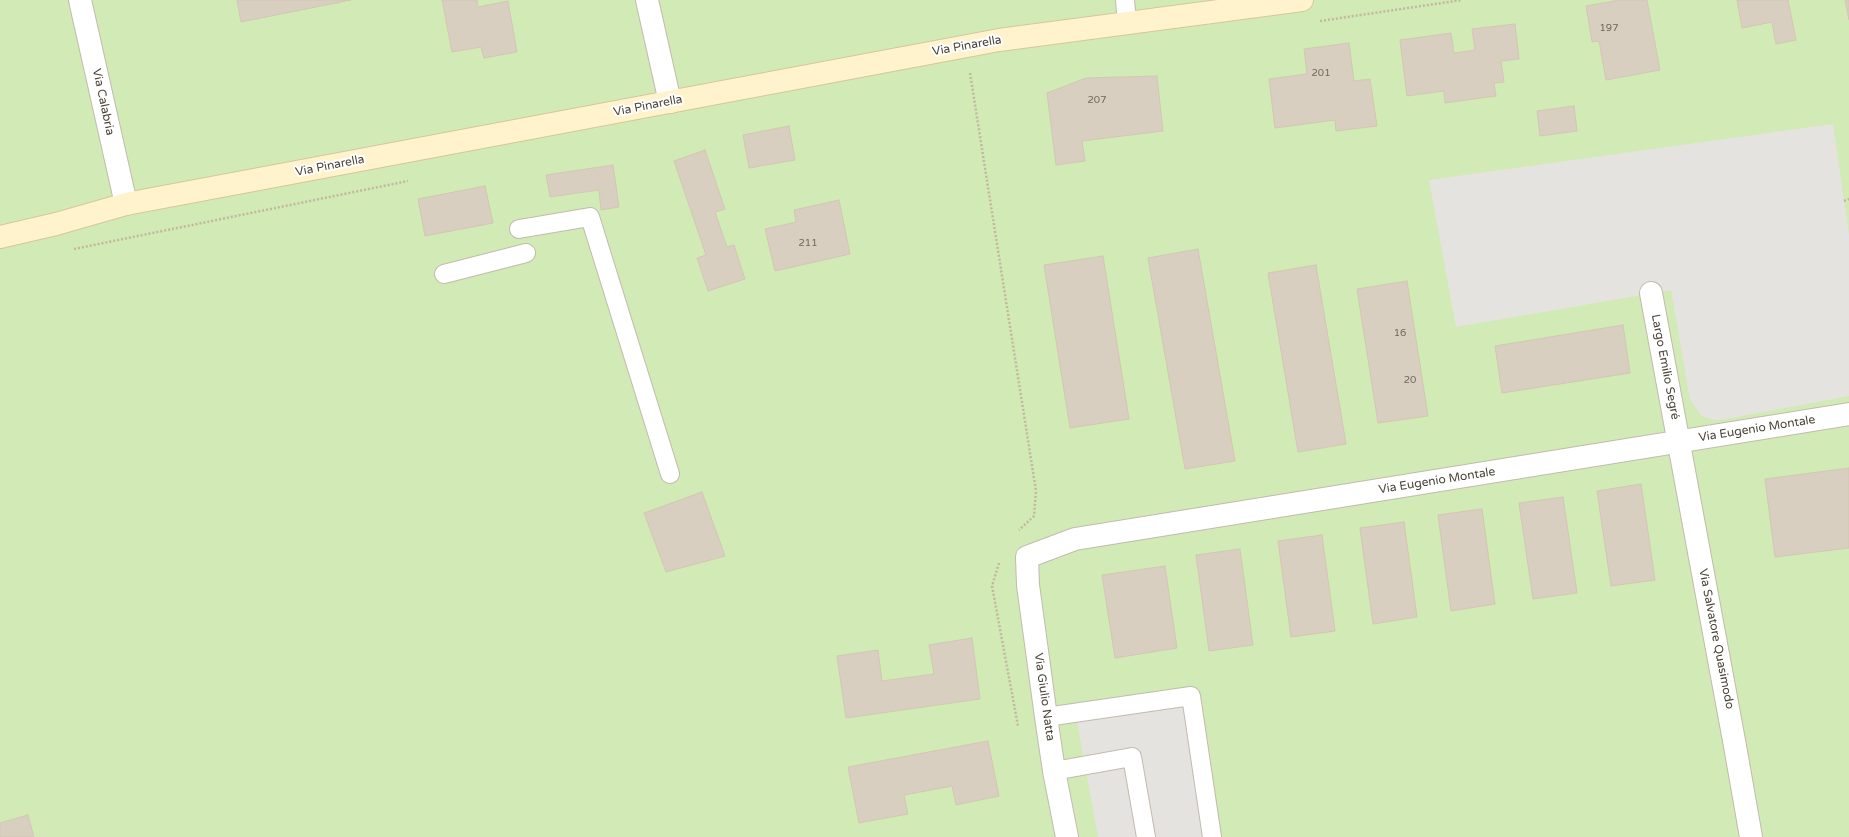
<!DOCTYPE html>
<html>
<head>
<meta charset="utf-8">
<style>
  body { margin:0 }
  canvas { display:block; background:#f6f3ec }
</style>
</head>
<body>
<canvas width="1849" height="837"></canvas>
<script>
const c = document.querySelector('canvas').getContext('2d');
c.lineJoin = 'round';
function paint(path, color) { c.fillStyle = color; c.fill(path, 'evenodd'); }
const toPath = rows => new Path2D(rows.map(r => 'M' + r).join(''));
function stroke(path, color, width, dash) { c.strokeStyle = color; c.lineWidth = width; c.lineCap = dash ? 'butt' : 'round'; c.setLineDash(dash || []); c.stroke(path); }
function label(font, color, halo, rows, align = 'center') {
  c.font = font + ' "Varela Round",sans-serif'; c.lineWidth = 4; c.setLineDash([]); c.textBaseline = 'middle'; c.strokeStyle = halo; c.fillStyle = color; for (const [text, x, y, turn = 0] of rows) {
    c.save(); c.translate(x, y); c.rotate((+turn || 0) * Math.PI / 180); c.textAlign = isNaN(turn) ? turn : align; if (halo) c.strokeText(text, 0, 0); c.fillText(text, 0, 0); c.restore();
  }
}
paint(toPath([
  [0,0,1849,0,1849,837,0,837]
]), '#d2eab5');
paint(toPath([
  [1833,124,1849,235,1849,396,1720,420,1713,420,1702,416,1690,400,1671,290,1456,327,1429,180],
  [1183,704,1203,837,1098,837,1077,722]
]), '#e5e3e0');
const building = toPath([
  [237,0,351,0,241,22,237,0],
  [442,0,477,0,478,7,508,1,517,52,484,58,481,47,452,52,442,0],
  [1620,0,1647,0,1660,70,1606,80,1599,41,1592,42,1586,6,1620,0],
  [1737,0,1788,0,1796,40,1776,44,1772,22,1742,28,1737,0],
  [1845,0,1849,0,1849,20,1845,0],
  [1515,24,1519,59,1501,61,1504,82,1494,83,1496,96,1445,103,1444,91,1407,96,1400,40,1451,33,1454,53,1475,50,1472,29,1515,24],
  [1349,43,1354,81,1370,79,1377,126,1336,131,1335,120,1275,128,1269,79,1307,74,1304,49,1349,43],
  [1157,76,1163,131,1082,141,1085,161,1056,165,1047,93,1086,78,1157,76],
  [1574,106,1577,131,1540,136,1537,111,1574,106],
  [789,126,795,160,749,168,743,135,789,126],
  [705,150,725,209,715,212,727,247,734,245,745,279,708,291,697,258,706,255,674,161,705,150],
  [613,165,619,207,601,210,599,190,550,197,546,175,613,165],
  [485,186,493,223,425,236,418,199,485,186],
  [839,200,850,254,775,271,765,229,796,222,794,210,839,200],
  [1198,249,1235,461,1185,469,1148,258,1198,249],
  [1103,256,1129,419,1070,428,1044,265,1103,256],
  [1316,265,1346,444,1298,452,1268,273,1316,265],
  [1407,281,1428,416,1378,423,1357,289,1407,281],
  [1623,325,1630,373,1502,393,1495,346,1623,325],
  [1849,468,1849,548,1775,557,1765,479,1849,468],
  [1641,484,1655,580,1611,586,1597,491,1641,484],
  [702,492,725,556,666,572,644,513,702,492],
  [1563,497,1577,593,1533,599,1519,503,1563,497],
  [1482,509,1495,604,1451,611,1438,515,1482,509],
  [1404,522,1417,617,1373,624,1360,528,1404,522],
  [1322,535,1335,631,1291,637,1278,541,1322,535],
  [1240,549,1253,645,1209,651,1196,555,1240,549],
  [1165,566,1177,648,1115,658,1102,575,1165,566],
  [972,638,980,699,846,718,837,656,878,650,882,681,934,674,929,645,972,638],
  [988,741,999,796,956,805,952,786,904,795,908,814,859,823,848,767,988,741],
  [28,815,34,837,0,837,0,823,28,815]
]);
paint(building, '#d8cfc1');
stroke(building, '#d3c7b4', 1);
const lane = toPath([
  [1125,0,1127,23],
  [519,229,590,217,670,474],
  [444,274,526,253],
  [1046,717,1191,696,1212,837],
  [1054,771,1132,757,1146,837]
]);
const street = toPath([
  [80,0,126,204],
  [647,0,670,102],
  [1651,293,1735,746,1751,837],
  [1067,837,1054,771,1046,717,1028,585,1027,557,1075,539,1849,414]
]);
const secondary = toPath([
  [0,237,56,224,126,204,999,40,1302,0]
]);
stroke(lane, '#c2bbae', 20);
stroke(street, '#c2bbae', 24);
stroke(secondary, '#d6c79b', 24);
stroke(toPath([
  [1320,21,1462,0],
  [970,73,1036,491,1034,516,1019,530],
  [1844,201,1849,199],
  [74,249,408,181],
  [999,563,992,586,1018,726]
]), '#c4b79f', 2.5, [2, 2]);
stroke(lane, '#fff', 18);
stroke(street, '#fff', 22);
stroke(secondary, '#fff3cd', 22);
label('10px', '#6e675b', null, [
  ["197",1609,28],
  ["201",1321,73],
  ["207",1097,100],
  ["211",808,243],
  ["16",1400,333],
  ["20",1410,380]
]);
label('12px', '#4b4439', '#fff', [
  ["Via Pinarella",967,46,-10],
  ["Via Calabria",103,102,78],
  ["Via Pinarella",648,106,-11],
  ["Via Pinarella",330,166,-11],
  ["Largo Emilio Segré",1665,367,79],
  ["Via Eugenio Montale",1757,429,-9],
  ["Via Eugenio Montale",1437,481,-9],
  ["Via Salvatore Quasimodo",1716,639,79],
  ["Via Giulio Natta",1044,697,82]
]);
</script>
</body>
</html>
